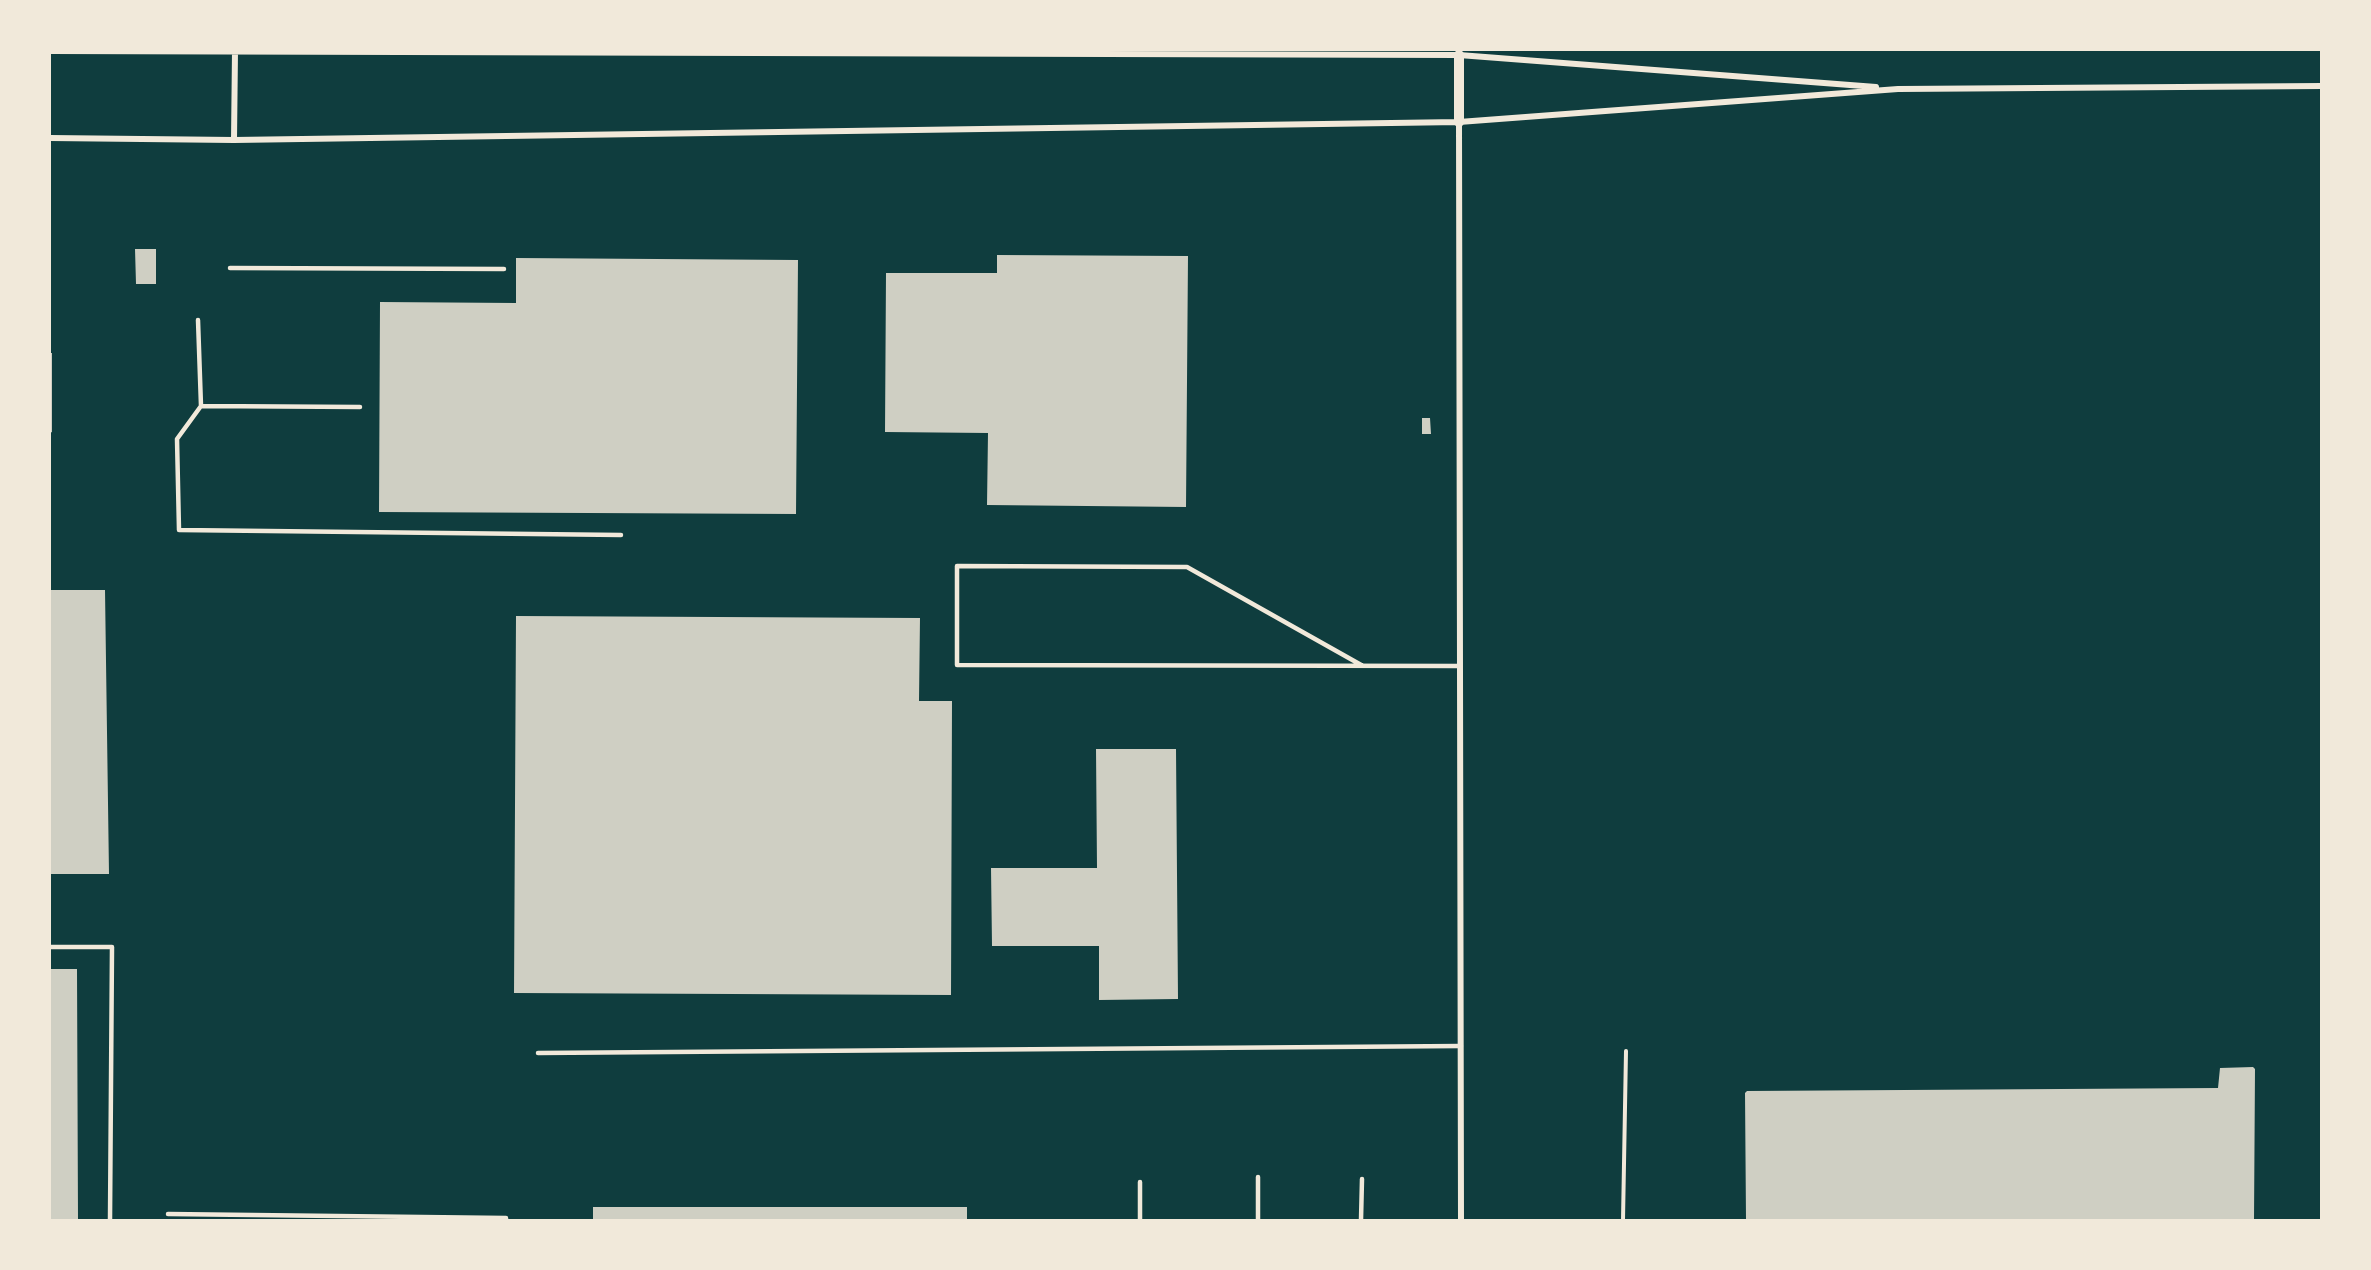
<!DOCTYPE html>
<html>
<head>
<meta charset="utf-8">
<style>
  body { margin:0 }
  #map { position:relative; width:2371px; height:1270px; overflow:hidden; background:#0f3d3e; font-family:"Fira Sans Condensed",sans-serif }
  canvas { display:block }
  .frame { position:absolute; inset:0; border:51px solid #f1e9da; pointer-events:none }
</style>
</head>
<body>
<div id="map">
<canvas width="2371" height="1270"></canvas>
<div class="frame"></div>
</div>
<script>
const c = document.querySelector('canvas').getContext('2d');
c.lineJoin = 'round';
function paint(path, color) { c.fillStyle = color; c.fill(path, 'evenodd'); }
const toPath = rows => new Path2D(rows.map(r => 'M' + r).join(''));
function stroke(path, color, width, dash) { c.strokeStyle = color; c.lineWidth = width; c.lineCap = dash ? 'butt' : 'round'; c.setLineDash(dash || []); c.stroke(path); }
paint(toPath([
  [135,249,156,249,156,284,136,284],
  [997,255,1188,256,1186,507,987,505,988,433,885,432,886,273,997,273],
  [516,258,798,260,796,514,379,512,380,302,516,303],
  [50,353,52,353,52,432,50,433],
  [1422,418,1430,418,1431,434,1422,434],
  [50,590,105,590,109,874,50,874],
  [516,616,920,618,919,701,952,701,951,995,514,993],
  [1096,749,1176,749,1178,999,1099,1000,1099,946,992,946,991,868,1097,868],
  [50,969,77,969,78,1220,50,1220],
  [2253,1067,2255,1069,2254,1220,1746,1220,1745,1093,1747,1091,2218,1088,2220,1068],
  [593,1207,967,1207,967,1220,593,1220]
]), '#cfcfc3');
stroke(toPath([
  [1623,1220,1626,1051]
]), '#f1e9da', 4);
stroke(toPath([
  [230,268,504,269],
  [198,320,201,406,177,439,179,530,621,535],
  [201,406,360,407],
  [1363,666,1187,567,957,566,957,665,1460,666],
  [50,947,112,947,110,1220],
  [538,1053,1461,1046],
  [168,1214,506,1218,506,1220],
  [1140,1220,1140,1182],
  [1258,1220,1258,1177],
  [1361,1220,1362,1179]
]), '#f1e9da', 4.5);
stroke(toPath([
  [50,51,1459,55,1876,87],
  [1459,122,1461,1220],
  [50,138,234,140,1459,122,1898,89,2322,86],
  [234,140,235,51]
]), '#f1e9da', 6);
stroke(toPath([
  [1459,55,1459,122]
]), '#f1e9da', 10);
</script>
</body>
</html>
